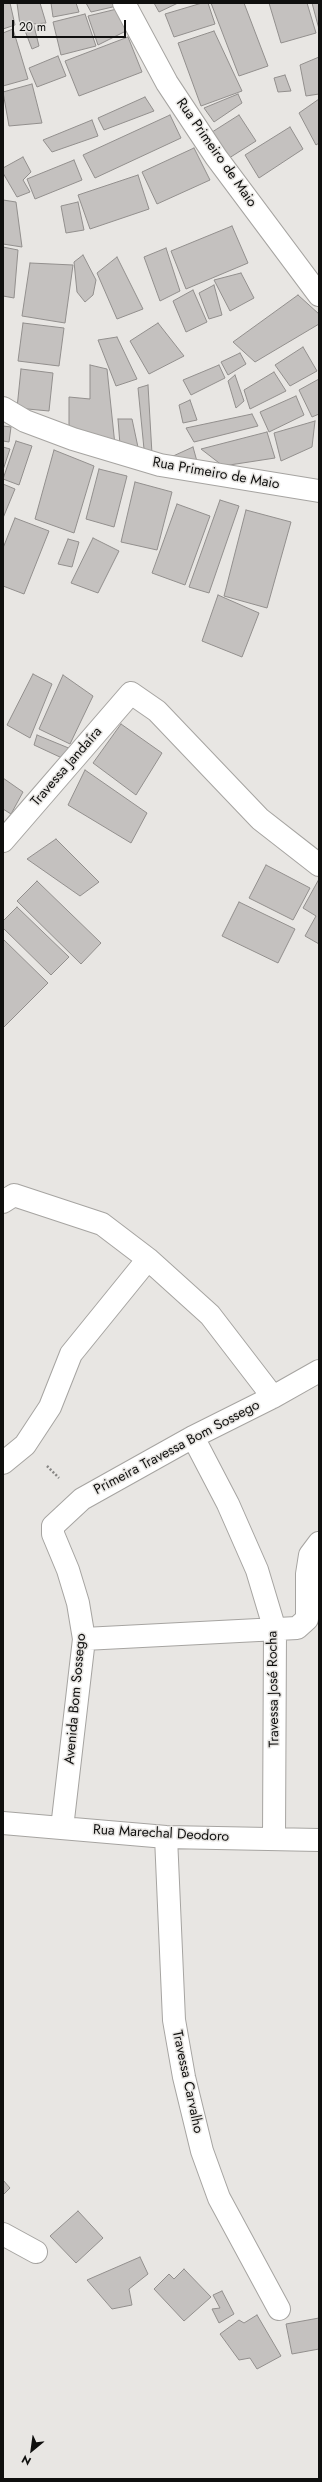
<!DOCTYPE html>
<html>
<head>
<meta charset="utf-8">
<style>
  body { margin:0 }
  #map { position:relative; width:322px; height:2482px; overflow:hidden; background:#e8e6e3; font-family:Jost,sans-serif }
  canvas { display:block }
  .frame { position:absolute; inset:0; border:4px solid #0f0f0e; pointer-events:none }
  .north { position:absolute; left:12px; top:2430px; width:40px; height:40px; -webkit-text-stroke:3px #e8e6e3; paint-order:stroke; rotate:209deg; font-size:11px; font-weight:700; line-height:16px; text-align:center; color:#0f0f0e }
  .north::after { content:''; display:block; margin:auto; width:14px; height:18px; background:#0f0f0e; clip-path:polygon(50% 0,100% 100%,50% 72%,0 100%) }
  .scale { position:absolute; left:12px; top:20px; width:114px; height:18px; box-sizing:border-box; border:2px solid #0f0f0e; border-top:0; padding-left:5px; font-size:12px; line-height:14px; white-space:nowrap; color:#0f0f0e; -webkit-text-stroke:3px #e8e6e3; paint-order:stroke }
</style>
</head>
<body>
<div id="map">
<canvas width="322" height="2482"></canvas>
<div class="frame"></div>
<div class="north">N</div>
<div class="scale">20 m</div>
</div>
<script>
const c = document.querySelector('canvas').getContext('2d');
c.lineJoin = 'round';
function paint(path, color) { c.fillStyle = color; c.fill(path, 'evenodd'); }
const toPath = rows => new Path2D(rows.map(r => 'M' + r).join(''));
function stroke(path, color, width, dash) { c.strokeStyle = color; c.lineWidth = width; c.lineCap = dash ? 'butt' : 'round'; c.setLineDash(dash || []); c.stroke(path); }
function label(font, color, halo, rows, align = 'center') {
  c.font = font + ' Jost,sans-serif'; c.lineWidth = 3; c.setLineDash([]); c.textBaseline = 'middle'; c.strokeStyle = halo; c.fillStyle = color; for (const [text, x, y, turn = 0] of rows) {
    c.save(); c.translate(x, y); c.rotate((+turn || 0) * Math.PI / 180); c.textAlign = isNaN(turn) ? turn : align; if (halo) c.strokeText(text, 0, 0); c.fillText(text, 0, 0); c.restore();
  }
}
const building = toPath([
  [3,3,10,3,15,25,3,29,3,3],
  [17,3,40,3,46,23,20,25,17,3],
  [51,3,76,3,79,12,53,17,51,3],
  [86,3,121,3,121,5,91,12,86,3],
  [154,3,178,3,159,12,154,3],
  [202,3,208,3,215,24,174,37,165,14,202,3],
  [211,3,244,3,268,66,239,76,211,3],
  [269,3,307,3,316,33,281,43,269,3],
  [312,3,319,3,319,29,312,3],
  [121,8,128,30,98,45,88,16,121,8],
  [85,14,96,46,61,55,53,22,85,14],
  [34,26,39,46,32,49,24,28,34,26],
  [13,29,28,79,3,86,3,33,13,29],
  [214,31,242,91,201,106,178,43,214,31],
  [128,37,142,72,79,96,65,61,128,37],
  [58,56,66,76,37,87,29,68,58,56],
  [319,57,319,94,306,96,300,65,319,57],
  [285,75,291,91,278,92,274,78,285,75],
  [32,84,42,123,9,126,3,92,32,84],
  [238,94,242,103,214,122,204,108,238,94],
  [145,97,154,111,104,130,98,118,145,97],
  [319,99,319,143,316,145,299,113,319,99],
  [170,115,181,138,95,178,83,155,170,115],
  [239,115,256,141,226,160,209,134,239,115],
  [92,120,98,136,52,152,43,140,92,120],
  [290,127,303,149,259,178,245,155,290,127],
  [194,148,210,180,157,204,142,172,194,148],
  [23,157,31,172,23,180,30,192,17,197,3,173,3,168,23,157],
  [74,160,82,180,35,199,27,179,74,160],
  [138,175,149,209,90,229,78,195,138,175],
  [3,200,16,202,22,247,3,244,3,200],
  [78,202,84,230,66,233,61,206,78,202],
  [232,226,248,263,186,289,171,251,232,226],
  [3,247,18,250,14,298,3,296,3,247],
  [166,248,180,291,160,301,144,257,166,248],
  [83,255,96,280,93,295,85,302,77,292,74,262,83,255],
  [117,257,143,309,117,319,97,273,117,257],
  [30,263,73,265,65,323,22,316,30,263],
  [241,273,254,298,230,311,214,280,241,273],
  [214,285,222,315,209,319,199,293,214,285],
  [193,290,207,322,186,332,173,301,193,290],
  [298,295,319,314,319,324,255,362,233,342,298,295],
  [23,323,64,328,59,366,18,361,23,323],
  [158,323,184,356,149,374,130,341,158,323],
  [117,337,137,379,116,386,98,340,117,337],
  [303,347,317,371,290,386,275,365,303,347],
  [240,353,246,364,228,375,221,362,240,353],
  [90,365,107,369,115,445,69,428,69,397,90,399,90,365],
  [219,365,225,378,191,395,183,380,219,365],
  [21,369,53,373,49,411,17,408,21,369],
  [274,372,286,391,250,409,244,390,274,372],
  [235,375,244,401,236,408,228,381,235,375],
  [319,379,319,414,312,417,299,390,319,379],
  [148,385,152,454,144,449,138,388,148,385],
  [296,396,304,415,269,432,260,412,296,396],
  [190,400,197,420,183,423,179,405,190,400],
  [252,414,258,426,194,442,186,428,252,414],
  [118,419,132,419,139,452,120,445,118,419],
  [315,421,312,447,281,461,274,433,315,421],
  [3,426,11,427,9,442,3,441,3,426],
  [267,432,275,458,223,466,201,449,267,432],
  [16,441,32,446,19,485,3,479,16,441],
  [3,447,10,449,3,470,3,447],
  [193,447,198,465,171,457,193,447],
  [54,450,94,466,74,533,35,519,54,450],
  [99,469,127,476,114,527,86,519,99,469],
  [135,482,172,492,157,550,121,542,135,482],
  [3,484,15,489,3,518,3,484],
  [220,500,239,506,209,593,189,587,220,500],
  [177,504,210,516,185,585,152,573,177,504],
  [246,510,291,522,267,608,224,596,246,510],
  [15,518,49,531,24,594,3,586,3,548,15,518],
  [93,538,119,551,98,593,71,583,93,538],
  [68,539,79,542,72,567,58,564,68,539],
  [218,595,259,613,242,657,202,641,218,595],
  [33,674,52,684,30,738,7,725,33,674],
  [63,675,93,696,70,744,39,729,63,675],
  [121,724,162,753,136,795,93,763,121,724],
  [37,735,71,749,62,758,34,745,37,735],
  [85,770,147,813,131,843,68,805,85,770],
  [3,778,23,792,11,814,3,809,3,778],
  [56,839,99,882,80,896,27,859,56,839],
  [266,865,310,888,293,920,249,898,266,865],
  [319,879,319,944,305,936,316,916,303,908,319,879],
  [37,881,101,943,81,964,17,901,37,881],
  [239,902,295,929,278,963,222,936,239,902],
  [17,907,69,957,51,975,3,928,3,921,17,907],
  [3,939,48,983,3,1028,3,939],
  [3,2180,10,2188,3,2195,3,2180],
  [78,2211,103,2238,76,2263,50,2236,78,2211],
  [140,2257,148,2274,129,2289,132,2305,112,2309,87,2280,140,2257],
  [184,2269,211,2297,184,2321,154,2289,169,2274,174,2279,184,2269],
  [222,2291,234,2314,219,2323,212,2309,220,2308,213,2295,222,2291],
  [257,2315,281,2356,257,2369,250,2358,239,2360,220,2334,239,2320,244,2323,257,2315],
  [319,2318,319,2349,292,2354,286,2324,319,2318]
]);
paint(building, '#c4c1bf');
stroke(building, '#928f8d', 1);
const minor = toPath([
  [124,3,167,83,216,157,319,295],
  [3,408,25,421,73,439,160,465,319,491],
  [3,841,131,693,157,711,260,819,319,865],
  [3,1202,14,1195,102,1224,148,1259,210,1315,273,1397],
  [193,1437,228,1504,257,1570,275,1630,274,1838],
  [3,1463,25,1445,50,1407,71,1354,148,1259],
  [84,1639,297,1628,307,1619,307,1574,310,1555,319,1543],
  [3,1823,166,1837,319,1840],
  [62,1828,84,1639,78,1603,68,1570,53,1534,53,1526,82,1499,193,1437,273,1397,319,1371],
  [166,1837,174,2020,184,2077,202,2151,219,2198,279,2309],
  [3,2234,36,2252]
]);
stroke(minor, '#a6a4a1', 24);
stroke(toPath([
  [47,1466,59,1478]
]), '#878684', 2.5, [2, 2]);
stroke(minor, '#fff', 22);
label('14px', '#0f0f0e', '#e8e6e3', [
  ["Rua Primeiro de Maio",216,153,55],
  ["Rua Primeiro de Maio",216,474,10],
  ["Travessa Jandaíra",67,767,-49],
  ["Primeira Travessa Bom Sossego",177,1448,-28],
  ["Travessa José Rocha",274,1689,-91],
  ["Avenida Bom Sossego",76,1699,-85],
  ["Rua Marechal Deodoro",161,1834,3],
  ["Travessa Carvalho",187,2082,78]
]);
</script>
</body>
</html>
